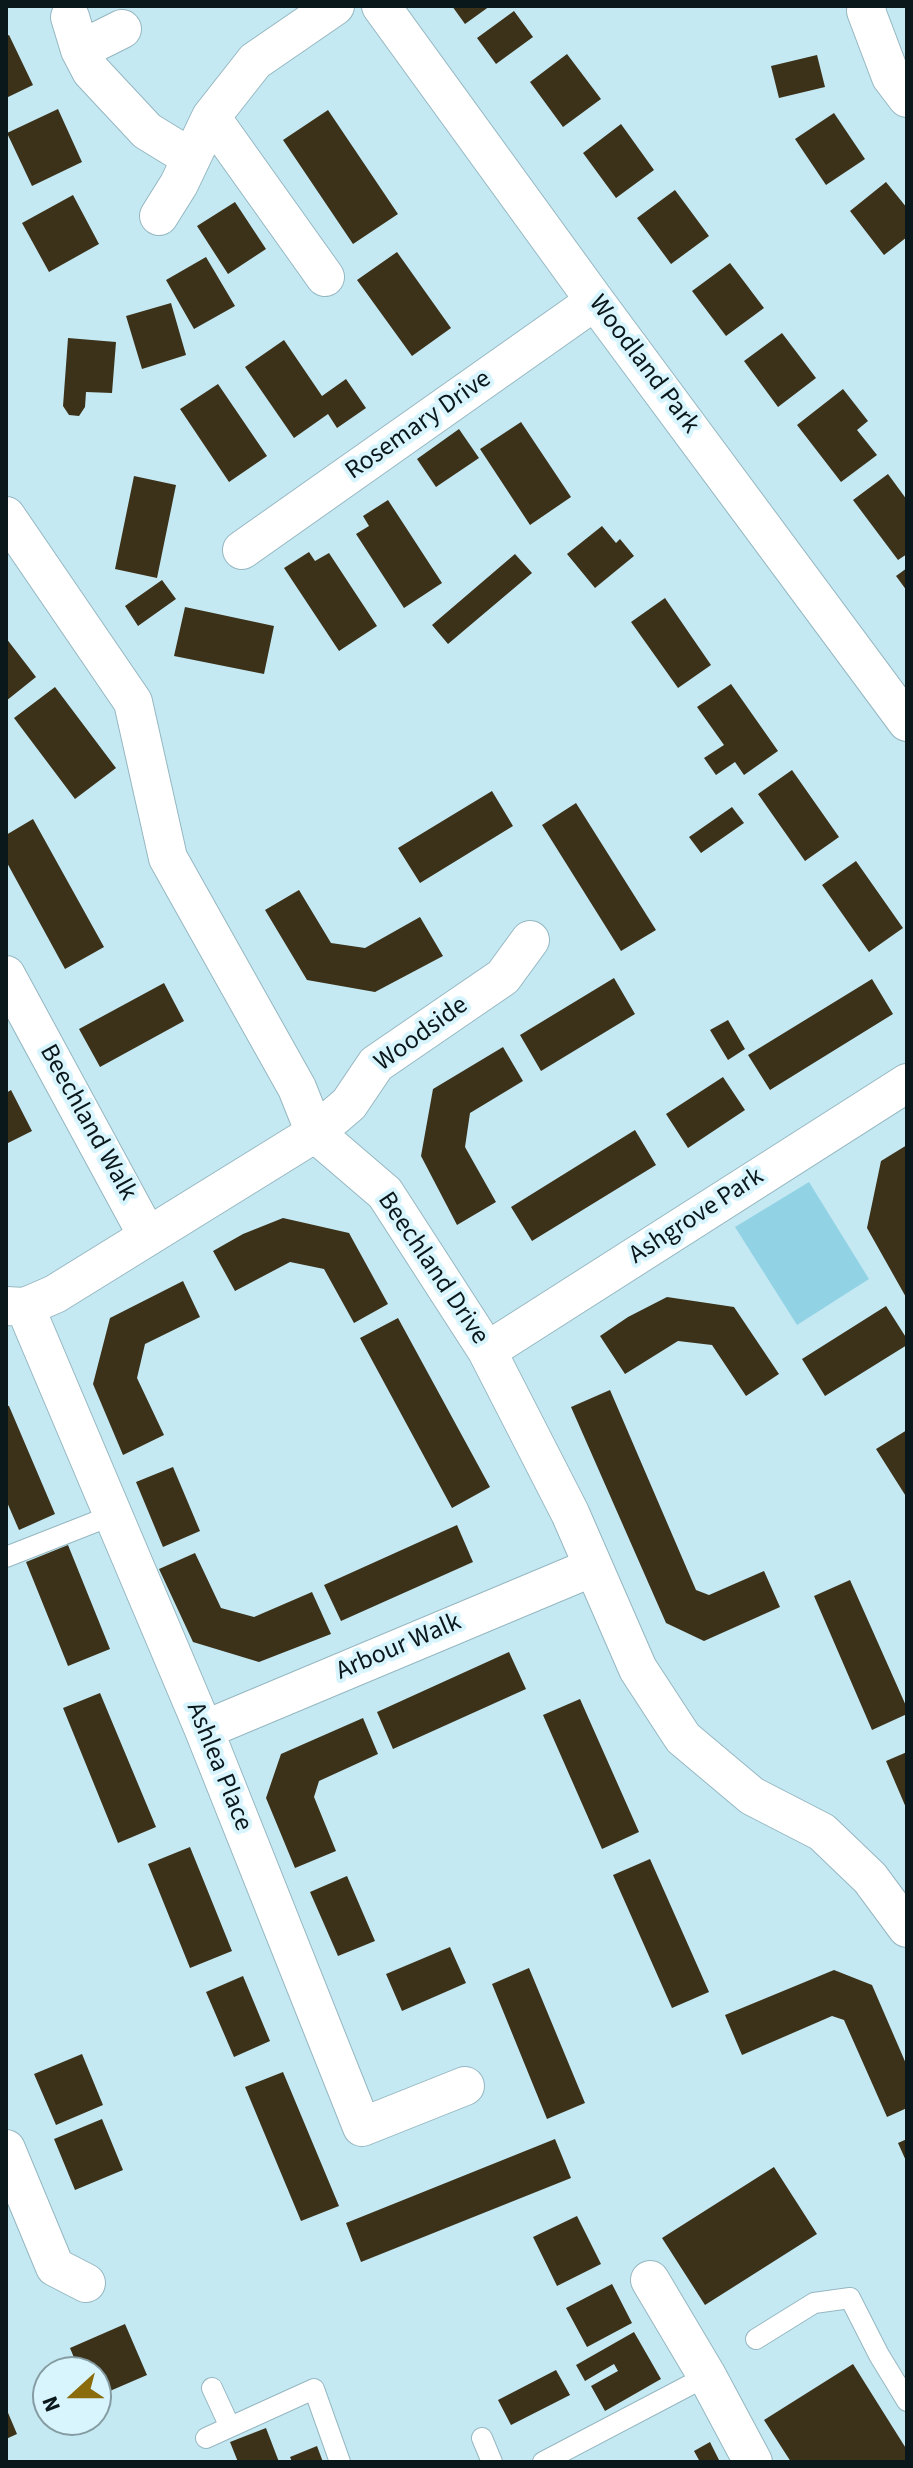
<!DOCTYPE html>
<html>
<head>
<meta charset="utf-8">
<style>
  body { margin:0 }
  #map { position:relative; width:913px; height:2468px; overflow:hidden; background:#c5e9f3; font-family:"Source Sans 3",sans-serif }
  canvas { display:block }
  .frame { position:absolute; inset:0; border:8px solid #0a171b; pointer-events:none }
  .north { position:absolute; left:32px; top:2356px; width:80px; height:80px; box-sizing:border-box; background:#d8f5fd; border:2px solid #869ca3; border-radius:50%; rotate:249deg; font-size:22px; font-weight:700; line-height:32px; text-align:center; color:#0a171b }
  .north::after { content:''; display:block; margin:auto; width:28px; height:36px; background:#8b6c0d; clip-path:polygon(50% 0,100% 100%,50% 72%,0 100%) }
</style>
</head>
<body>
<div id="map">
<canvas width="913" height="2468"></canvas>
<div class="frame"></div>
<div class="north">N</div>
</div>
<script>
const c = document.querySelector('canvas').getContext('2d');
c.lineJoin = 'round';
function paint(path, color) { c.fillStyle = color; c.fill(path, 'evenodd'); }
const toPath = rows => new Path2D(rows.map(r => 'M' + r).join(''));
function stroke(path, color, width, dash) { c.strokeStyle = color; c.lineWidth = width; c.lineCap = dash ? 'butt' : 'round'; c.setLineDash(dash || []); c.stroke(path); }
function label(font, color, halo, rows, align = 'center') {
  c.font = font + ' "Source Sans 3",sans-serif'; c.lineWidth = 8; c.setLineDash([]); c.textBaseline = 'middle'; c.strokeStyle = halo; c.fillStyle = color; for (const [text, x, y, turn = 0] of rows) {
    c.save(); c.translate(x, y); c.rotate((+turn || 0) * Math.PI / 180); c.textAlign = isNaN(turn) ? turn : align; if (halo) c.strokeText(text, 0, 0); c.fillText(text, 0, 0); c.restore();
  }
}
paint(toPath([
  [809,1182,869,1279,797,1325,735,1227]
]), '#91d2e4');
paint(toPath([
  [452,6,490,6,465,24],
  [514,11,533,37,496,64,477,38],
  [9,35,33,85,6,98,6,36],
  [567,54,601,99,563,127,530,82],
  [817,55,825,87,779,98,771,66],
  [58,109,82,162,32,186,7,133],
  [328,110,398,214,353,244,283,140],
  [834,113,865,159,826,185,795,139],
  [621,124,654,170,616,198,583,153],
  [886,182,907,208,907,237,884,255,850,211],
  [675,190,709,236,671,264,637,218],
  [73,195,99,244,49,272,22,223],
  [235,202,266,249,228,274,197,226],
  [397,252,451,328,412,356,357,280],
  [206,257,235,306,194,329,166,280],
  [730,263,764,308,726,336,692,291],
  [171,303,186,355,142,369,126,316],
  [782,333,816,378,778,407,744,361],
  [68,338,116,342,112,393,86,392,85,407,79,416,69,415,63,406],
  [284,340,322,396,346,379,366,408,337,428,328,414,294,438,245,367],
  [218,384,267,456,229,482,180,409],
  [843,389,868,421,857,430,877,455,841,482,797,425],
  [521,422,571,497,530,525,480,449],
  [459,429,479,458,436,487,417,459],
  [888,474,907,500,907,554,898,560,853,500],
  [134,476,176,485,157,578,115,569],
  [388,500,442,583,404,608,356,534,369,526,363,516],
  [602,526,616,543,620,539,634,556,595,588,567,554],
  [309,552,315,561,329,553,377,626,339,651,284,568],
  [515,554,532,573,448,644,432,625],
  [907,568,907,591,896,576],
  [162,580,176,599,138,626,125,606],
  [665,598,711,665,678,688,631,622],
  [185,607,274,626,264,674,174,656],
  [6,638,36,677,6,701],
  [731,684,778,751,744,775,735,762,716,775,704,758,724,745,697,707],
  [55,687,116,768,75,799,14,718],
  [792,770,839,837,805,861,758,794],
  [492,791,513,826,420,883,398,848],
  [576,803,656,930,621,951,542,825],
  [732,807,744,823,701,853,689,837],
  [33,819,104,947,65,969,6,861,6,835],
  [856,861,903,928,869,952,822,885],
  [299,890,331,943,365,948,420,917,443,956,375,992,307,980,265,910],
  [614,978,635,1014,541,1071,520,1035],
  [872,979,893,1014,770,1090,748,1055],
  [164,983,184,1021,100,1067,79,1029],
  [728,1020,745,1049,728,1060,710,1030],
  [503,1047,523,1081,470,1113,465,1147,496,1202,457,1225,421,1156,433,1089],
  [723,1077,745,1110,688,1148,666,1114],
  [11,1090,32,1131,6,1144,6,1093],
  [635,1130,656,1165,532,1241,511,1207],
  [907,1145,907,1299,867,1228,881,1161],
  [283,1218,349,1233,388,1304,354,1323,324,1269,290,1262,235,1291,213,1251,243,1234],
  [183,1281,200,1317,145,1344,137,1378,164,1435,123,1455,93,1384,110,1318],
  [667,1297,734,1307,779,1374,746,1396,712,1345,678,1341,625,1374,600,1336,628,1317],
  [886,1306,907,1339,907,1345,825,1396,802,1359],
  [398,1318,490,1487,452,1508,360,1338],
  [610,1390,696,1590,709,1595,764,1571,780,1607,704,1641,666,1623,571,1407],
  [6,1405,9,1406,55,1514,19,1530,6,1500],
  [907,1430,907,1498,876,1449],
  [173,1467,200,1531,163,1547,136,1482],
  [457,1525,473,1562,341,1621,324,1585],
  [68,1545,110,1649,68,1666,26,1562],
  [195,1553,221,1608,254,1617,312,1592,331,1634,259,1662,193,1642,159,1569],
  [850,1580,907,1708,907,1714,872,1730,814,1596],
  [509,1652,526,1689,393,1749,377,1712],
  [100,1693,156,1827,118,1843,63,1708],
  [580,1699,639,1832,602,1849,543,1715],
  [363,1718,378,1754,319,1781,314,1797,336,1851,295,1868,266,1798,281,1754],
  [907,1752,907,1810,886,1761],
  [190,1847,232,1951,190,1968,148,1864],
  [650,1859,709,1992,672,2008,613,1875],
  [347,1876,375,1941,338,1956,310,1892],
  [450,1947,466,1983,402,2011,386,1974],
  [529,1968,585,2103,547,2119,492,1984],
  [834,1970,872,1985,907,2066,907,2108,887,2117,844,2020,832,2016,742,2055,725,2015],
  [243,1976,270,2041,234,2057,206,1992],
  [82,2054,103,2105,56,2125,34,2074],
  [283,2072,339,2206,301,2221,245,2087],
  [102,2119,123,2170,75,2190,54,2139],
  [555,2139,571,2178,361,2262,346,2223],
  [907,2139,907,2163,898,2143],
  [774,2167,817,2234,705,2305,662,2238],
  [577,2216,601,2264,557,2286,533,2237],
  [612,2284,632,2323,587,2347,566,2308],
  [125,2324,147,2375,96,2397,96,2372,80,2372,70,2348],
  [634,2332,661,2379,605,2411,591,2386,618,2371,614,2364,585,2381,576,2365],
  [853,2364,907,2450,907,2459,902,2462,791,2462,764,2420],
  [556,2370,570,2395,511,2425,498,2400],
  [6,2408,17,2434,6,2439],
  [266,2428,279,2462,238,2462,230,2442],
  [710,2442,720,2462,700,2462,694,2451],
  [317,2446,323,2462,292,2462,290,2457]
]), '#3c321a');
const lane = toPath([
  [6,1557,113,1515],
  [756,2339,814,2303,850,2298,879,2355,907,2401],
  [212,2388,230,2427],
  [206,2438,314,2389,340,2462],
  [482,2438,492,2462],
  [543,2462,707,2376]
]);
const street = toPath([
  [381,6,595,301,907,722],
  [867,6,866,11,891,77,907,98],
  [70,17,80,50,91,71,147,131,191,158],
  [80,50,122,29],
  [211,117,325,277],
  [159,216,179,184,211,117,255,61,335,6],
  [6,516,133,702,168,858,297,1088,315,1133,385,1193,487,1351,570,1513,638,1669,683,1738,752,1796,822,1832,870,1878,907,1928],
  [242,550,595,301],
  [6,975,147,1235],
  [6,1306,25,1307,55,1294,315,1133,349,1104,376,1064,503,977,530,940],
  [25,1307,204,1730,362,2127,465,2086],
  [487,1351,907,1083],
  [204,1730,593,1567],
  [6,2149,55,2267,86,2283],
  [650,2280,707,2376,753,2462]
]);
stroke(lane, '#95b7c1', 22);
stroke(street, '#95b7c1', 40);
stroke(lane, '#fff', 20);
stroke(street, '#fff', 38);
label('26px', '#0a171b', '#d8f5fd', [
  ["Woodland Park",643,365,53],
  ["Rosemary Drive",419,426,-35],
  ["Woodside",422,1035,-36],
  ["Beechland Walk",87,1123,61],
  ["Ashgrove Park",697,1217,-33],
  ["Beechland Drive",432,1269,56],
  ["Arbour Walk",399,1648,-23],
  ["Ashlea Place",218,1767,68]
]);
</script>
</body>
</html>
